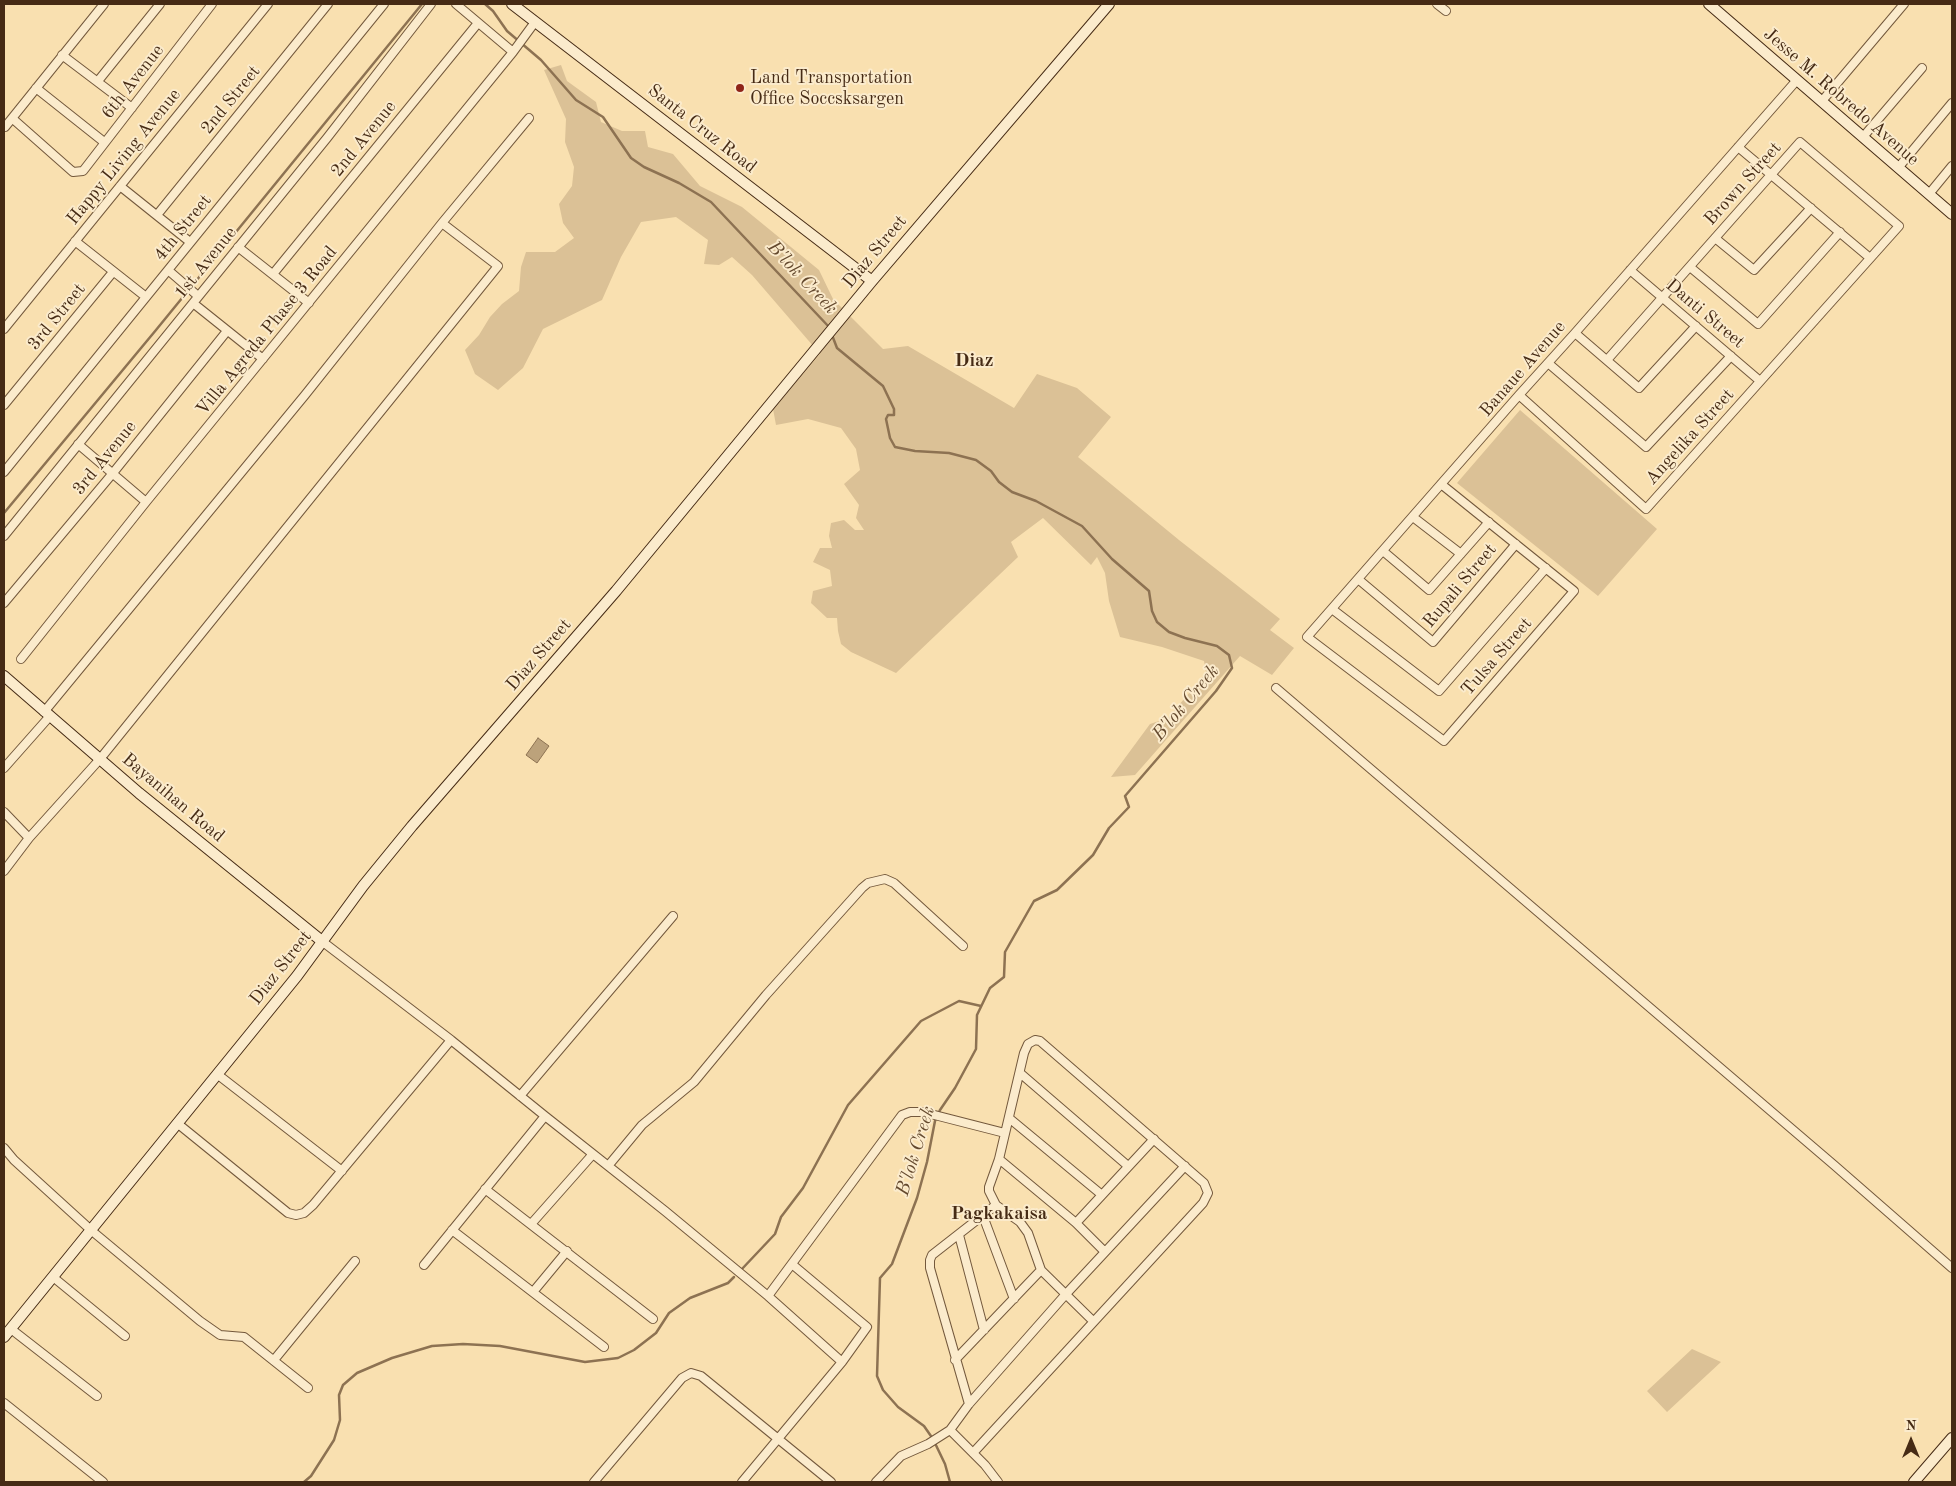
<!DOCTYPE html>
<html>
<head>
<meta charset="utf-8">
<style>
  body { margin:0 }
  #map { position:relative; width:1956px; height:1486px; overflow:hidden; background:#f9e0b0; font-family:"Old Standard TT",serif }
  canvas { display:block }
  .frame { position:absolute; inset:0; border:5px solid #462b15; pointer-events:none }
  .north { position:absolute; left:1886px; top:1416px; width:50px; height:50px; -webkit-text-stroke:4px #fbebcc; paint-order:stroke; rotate:0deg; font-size:14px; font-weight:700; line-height:20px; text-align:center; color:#462b15 }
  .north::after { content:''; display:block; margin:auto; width:18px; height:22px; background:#462b15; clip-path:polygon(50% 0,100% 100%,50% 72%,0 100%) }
</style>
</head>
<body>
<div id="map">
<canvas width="1956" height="1486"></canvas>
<div class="frame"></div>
<div class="north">N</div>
</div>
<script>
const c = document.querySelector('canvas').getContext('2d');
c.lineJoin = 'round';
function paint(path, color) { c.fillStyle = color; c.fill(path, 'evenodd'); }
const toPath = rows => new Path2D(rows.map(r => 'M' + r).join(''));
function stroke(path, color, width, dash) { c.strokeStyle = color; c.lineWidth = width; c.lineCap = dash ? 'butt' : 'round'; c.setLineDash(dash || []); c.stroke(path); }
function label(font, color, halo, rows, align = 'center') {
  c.font = font + ' "Old Standard TT",serif'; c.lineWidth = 4; c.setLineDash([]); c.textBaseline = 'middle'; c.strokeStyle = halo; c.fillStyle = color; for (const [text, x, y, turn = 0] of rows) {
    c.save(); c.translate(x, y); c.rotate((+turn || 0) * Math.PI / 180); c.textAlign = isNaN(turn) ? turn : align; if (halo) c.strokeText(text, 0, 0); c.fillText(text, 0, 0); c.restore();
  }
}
paint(toPath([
  [561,65,567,81,596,102,601,122,622,131,645,131,648,147,673,154,700,186,742,207,819,270,833,299,883,349,908,346,1014,408,1037,374,1077,388,1111,417,1078,457,1179,540,1280,619,1270,630,1294,648,1272,675,1240,656,1135,775,1111,777,1150,724,1168,718,1206,673,1204,661,1162,647,1120,637,1109,601,1105,573,1097,557,1091,565,1043,518,1011,542,1018,557,896,673,851,652,841,644,838,631,837,618,827,618,811,603,813,591,832,586,830,570,813,562,820,548,832,548,829,536,831,523,844,520,855,530,864,530,856,518,859,505,844,484,860,470,856,449,841,428,808,419,776,425,773,409,820,354,752,275,732,257,719,265,704,264,708,240,676,217,641,222,621,257,602,300,543,329,523,368,498,390,475,374,465,350,479,335,490,317,502,304,519,291,521,267,526,252,555,252,574,238,563,223,559,204,572,186,574,167,565,142,566,119,544,70],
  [1520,410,1657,529,1598,596,1457,483],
  [1692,1349,1721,1362,1667,1412,1647,1391]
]), '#dbc196');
const water = toPath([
  [538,738,549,746,537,763,526,755,538,738]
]);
paint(water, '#bca27b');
stroke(water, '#8d7252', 1);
stroke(toPath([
  [485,4,493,11,507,31,541,60,576,100,603,117,631,158,644,167,679,183,711,202,830,328],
  [832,335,837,348,883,386,894,409,894,415,888,415,886,419,890,438,895,447,915,451,949,453,976,460,991,471,999,482,1012,492,1036,501,1082,526,1112,559,1149,591,1152,611,1157,622,1169,632,1185,638,1217,646,1229,655,1232,668,1216,691,1125,796,1129,807,1109,828,1093,855,1057,890,1034,901,1005,952,1004,977,990,988,977,1015,976,1049,955,1088,940,1110,935,1121,927,1162,917,1198,892,1264,880,1278,877,1376,883,1390,898,1407,924,1426,933,1439,945,1464,950,1482],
  [4,513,156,330,422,4],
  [741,1270,775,1234,781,1217,803,1188,848,1105,921,1021,959,1001,981,1006],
  [304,1482,311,1476,334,1440,340,1420,339,1395,343,1385,357,1373,392,1358,432,1346,463,1344,500,1346,585,1362,618,1358,634,1350,656,1333,669,1313,690,1298,728,1283,734,1277]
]), '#8d7252', 2.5);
const street = toPath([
  [456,4,513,52],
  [1437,4,1446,11],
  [62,55,132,108],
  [98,81,160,4],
  [36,88,104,142],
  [1822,101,1904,4],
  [13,119,73,172,83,171,212,4],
  [5,127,104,4],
  [1863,137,1922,68],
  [1738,147,1870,258],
  [1898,168,1952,103],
  [120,186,190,242],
  [1929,194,1952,166],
  [157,215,328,4],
  [1715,238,1754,270,1811,208],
  [75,241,146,297],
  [238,247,309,303],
  [1690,267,1758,324,1840,232],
  [168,270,198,296],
  [1630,270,1760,381],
  [273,274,478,23],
  [193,303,263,359],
  [4,329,268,4],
  [1575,333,1639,388,1696,326],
  [1548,363,1646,447,1731,356],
  [1519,395,1646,509,1899,226,1800,142,1607,360],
  [4,405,113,272],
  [78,444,146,502],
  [4,472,384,4],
  [1441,484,1574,591,1444,741,1307,637,1519,395,1575,333,1761,121,1797,80],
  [1413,517,1461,554],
  [4,536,327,138,431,4],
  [1383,551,1429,590,1489,522],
  [1358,579,1433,642,1516,544],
  [4,603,113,473,227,331],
  [1332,609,1439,691,1546,568],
  [21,659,146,502,513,52,535,22],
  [1276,688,1834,1165,1952,1268],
  [44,712,305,395,442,223,529,118],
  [4,768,50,716],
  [4,812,29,838,100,759,498,266,442,223],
  [4,871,29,838],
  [323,942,451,1040,545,1116,665,1211,768,1296,842,1362],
  [1020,1073,1128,1166],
  [217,1074,342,1171],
  [520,1096,673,916],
  [1009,1118,1102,1195],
  [177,1123,288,1213,296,1215,304,1213,313,1205,451,1040],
  [4,1148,14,1160,92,1231,200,1321,220,1335,244,1337,308,1388],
  [999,1159,1076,1223,1105,1252],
  [608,1166,642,1125,694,1082,766,995,862,888,868,883,885,879,894,883,963,946],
  [485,1189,653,1319],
  [983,1216,1014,1299],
  [532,1223,593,1154],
  [1076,1223,1154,1139],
  [452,1230,604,1347],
  [959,1235,984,1330],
  [424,1265,545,1116],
  [53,1277,125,1336],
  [533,1292,567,1251],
  [768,1296,902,1115,910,1112,923,1112,1005,1133],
  [11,1329,97,1396],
  [274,1360,355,1261],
  [955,1360,1041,1270],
  [4,1403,103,1482],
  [969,1404,930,1268,930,1260,932,1255,996,1205],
  [950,1430,985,1465,998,1482],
  [973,1453,1203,1203,1208,1193,1204,1183,1040,1041,1035,1040,1028,1044,1024,1053,999,1159,989,1187,989,1191,996,1205,1020,1222,1028,1233,1041,1270,1093,1321],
  [594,1482,682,1378,691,1373,701,1376,831,1482],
  [742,1482,842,1362,867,1327,793,1265],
  [876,1482,901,1456,928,1444,950,1430,969,1404,1066,1294,1185,1166]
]);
const secondary = toPath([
  [512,4,872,281],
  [1709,4,1952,214],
  [4,676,139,793,323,942],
  [4,1337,297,976,363,886,412,826,616,591,872,281,1109,4],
  [1914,1482,1952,1438]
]);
stroke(street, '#73583c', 10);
stroke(secondary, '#462b15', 12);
stroke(street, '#fbebcc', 8);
stroke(secondary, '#fbebcc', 10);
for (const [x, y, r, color] of [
  [740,88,5,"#8f2418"]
]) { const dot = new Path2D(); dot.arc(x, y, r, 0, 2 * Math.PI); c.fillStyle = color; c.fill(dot); stroke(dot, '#fbebcc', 2); }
label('18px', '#462b15', '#fbebcc', [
  ["Land Transportation",750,78],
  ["Office Soccsksargen",750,99]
], 'left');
label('18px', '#462b15', '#fbebcc', [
  ["6th Avenue",133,82,-52],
  ["Jesse M. Robredo Avenue",1841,97,41],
  ["2nd Street",231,100,-51],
  ["Santa Cruz Road",702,129,38],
  ["2nd Avenue",364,139,-51],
  ["Happy Living Avenue",124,157,-51],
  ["Brown Street",1743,184,-48],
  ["4th Street",183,228,-51],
  ["Diaz Street",875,252,-50],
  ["1st Avenue",206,263,-51],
  ["Danti Street",1705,314,40],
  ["3rd Street",57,317,-51],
  ["Villa Agreda Phase 3 Road",267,331,-51],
  ["Banaue Avenue",1523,369,-49],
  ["Angelika Street",1690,437,-48],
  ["3rd Avenue",105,458,-51],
  ["Rupali Street",1460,586,-50],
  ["Diaz Street",539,655,-49],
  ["Tulsa Street",1497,657,-49],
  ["Bayanihan Road",173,798,40],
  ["Diaz Street",281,968,-52]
]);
label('italic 19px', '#64492e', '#fbebcc', [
  ["B'lok Creek",802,278,47],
  ["B'lok Creek",1186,703,-50],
  ["B'lok Creek",916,1151,-73]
]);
label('bold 19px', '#462b15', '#fbebcc', [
  ["Diaz",974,361],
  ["Pagkakaisa",999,1214]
]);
</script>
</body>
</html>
